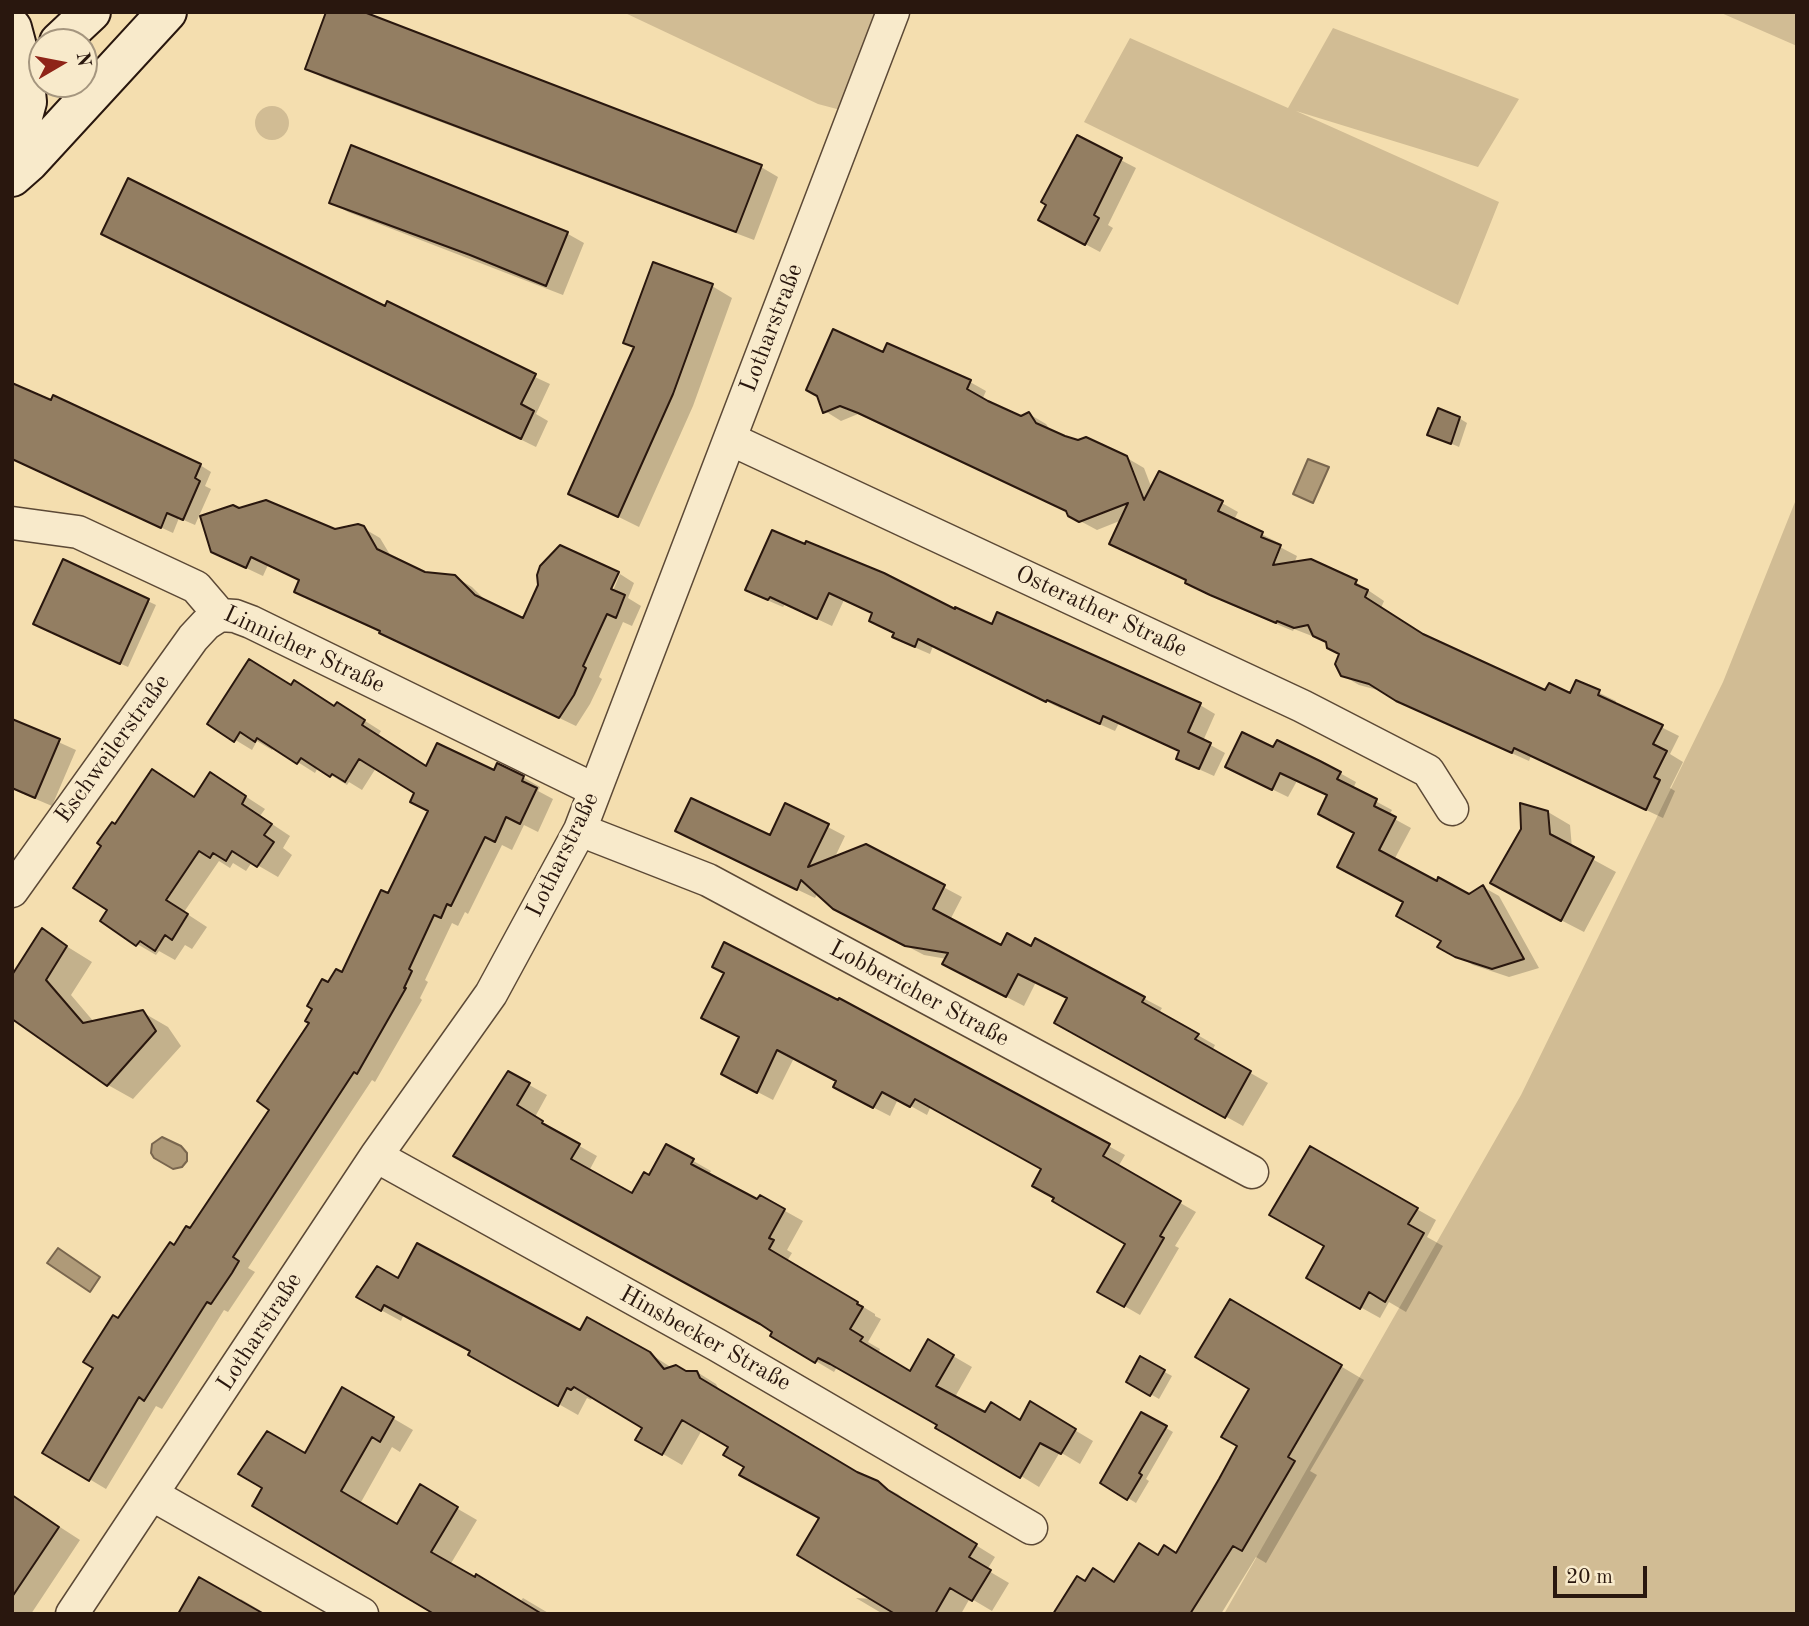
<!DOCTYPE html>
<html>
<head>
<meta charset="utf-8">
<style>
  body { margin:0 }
  #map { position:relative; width:1809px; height:1626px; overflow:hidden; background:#f4deaf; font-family:"Old Standard TT",serif }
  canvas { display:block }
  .frame { position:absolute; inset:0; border:14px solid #29170e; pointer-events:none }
  .north { position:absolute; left:28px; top:28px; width:70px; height:70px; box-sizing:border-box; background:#f8eacb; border:2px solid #a5967f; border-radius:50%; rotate:80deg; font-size:19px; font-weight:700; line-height:28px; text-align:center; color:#29170e }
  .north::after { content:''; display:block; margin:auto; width:24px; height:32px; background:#8f2418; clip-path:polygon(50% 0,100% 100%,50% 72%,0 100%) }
  .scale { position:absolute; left:1553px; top:1566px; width:94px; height:32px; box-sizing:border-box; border:4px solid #29170e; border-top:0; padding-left:9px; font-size:21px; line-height:24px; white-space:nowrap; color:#29170e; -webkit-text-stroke:5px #f8eacb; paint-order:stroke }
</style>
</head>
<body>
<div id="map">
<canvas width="1809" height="1626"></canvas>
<div class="frame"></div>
<div class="north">N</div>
<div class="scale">20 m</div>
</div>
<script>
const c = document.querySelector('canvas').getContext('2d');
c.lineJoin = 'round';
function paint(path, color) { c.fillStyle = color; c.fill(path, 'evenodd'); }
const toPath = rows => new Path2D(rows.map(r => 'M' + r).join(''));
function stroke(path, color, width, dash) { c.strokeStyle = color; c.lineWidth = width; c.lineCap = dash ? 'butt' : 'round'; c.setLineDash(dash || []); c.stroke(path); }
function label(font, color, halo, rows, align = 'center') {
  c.font = font + ' "Old Standard TT",serif'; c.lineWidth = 7; c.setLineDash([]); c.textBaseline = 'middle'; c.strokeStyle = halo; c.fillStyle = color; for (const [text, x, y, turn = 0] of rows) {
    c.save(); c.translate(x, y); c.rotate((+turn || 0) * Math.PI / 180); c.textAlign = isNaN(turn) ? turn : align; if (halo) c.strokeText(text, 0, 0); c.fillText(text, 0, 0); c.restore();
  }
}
paint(toPath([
  [623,12,889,12,852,113,818,104],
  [1719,12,1797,12,1797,46],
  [1333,28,1519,99,1478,167,1296,111,1499,202,1458,305,1084,122,1130,38,1288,108],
  '255 123a17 17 0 1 1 34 0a17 17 0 1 1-34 0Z',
  [1797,497,1797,1614,1224,1614,1521,1095,1723,682]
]), '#d1bc94');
const water = toPath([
  [1308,459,1329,467,1313,503,1293,494,1308,459],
  [162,1137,181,1146,187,1153,187,1161,182,1167,173,1169,154,1158,151,1153,152,1144,162,1137],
  [58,1248,100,1277,90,1292,47,1263,58,1248]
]);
paint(water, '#af9a78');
stroke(water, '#79664e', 2);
paint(toPath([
  [307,69,761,167,778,177,754,240,324,78],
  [1077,137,1136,168,1108,225,1113,228,1100,252,1055,228],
  [352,147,568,234,584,243,563,295,348,212,331,202],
  [103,234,386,308,550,384,536,414,548,421,536,447],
  [712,286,732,298,693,406,639,527,570,493,635,348,625,342],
  [884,354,970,382,986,391,982,400,1022,418,1029,414,1046,424,1051,431,1127,458,1144,468,1152,489,1222,503,1238,512,1234,520,1279,543,1278,546,1297,556,1294,564,1356,582,1384,601,1381,608,1429,639,1546,693,1571,695,1577,682,1616,701,1615,704,1679,736,1670,754,1683,762,1670,788,1675,791,1663,818,1531,756,1529,761,1415,710,1385,692,1359,685,1342,675,1341,654,1316,636,1312,636,1294,629,1293,631,1229,604,1188,581,1111,544,1122,520,1097,530,1069,515,1068,512,858,414,841,421,825,411],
  [1459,418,1467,423,1459,447,1429,434],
  [200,465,211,472,205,486,211,489,195,525,179,518,173,533,29,466],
  [363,528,380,538,392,558,424,574,455,577,472,587,488,603,524,620,606,596,610,598,620,574,634,583,628,598,641,606,632,626,623,622,599,677,602,679,590,704,576,726,312,600,296,591,301,581,268,565,263,576,229,560,335,531],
  [773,533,955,612,1200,705,1215,714,1203,741,1225,753,1214,776,1194,767,1181,752,1119,723,1115,731,1063,708,1062,709,933,646,930,654,909,645,895,636,896,633,874,614,844,600,832,626,785,604,783,607,762,598,747,589],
  [63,561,156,605,128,667,42,628],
  [292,687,354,714,381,731,378,736,427,768,495,772,523,777,540,787,538,791,553,799,538,832,524,825,512,850,502,845,468,914,465,912,458,926,452,923,425,980,428,982,420,998,422,1000,375,1082,372,1080,248,1268,255,1272,248,1282,228,1312,224,1310,162,1409,156,1406,106,1489,44,1452,95,1368,119,1320,174,1247,190,1230,272,1109,328,985,342,975,389,896,430,812,416,793,376,768,362,790,349,782,347,785,318,767,315,773,274,747,272,750,257,741,252,750,209,724],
  [12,721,76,750,52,806,12,789],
  [1274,750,1320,762,1356,782,1353,789,1392,810,1389,816,1411,828,1394,860,1438,883,1469,896,1483,887,1499,896,1539,968,1509,977,1473,965,1440,946,1443,940,1329,796,1297,781,1288,797,1243,775],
  [211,774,265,809,260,816,290,836,283,848,292,855,278,877,252,862,246,871,233,863,230,868,219,861,184,912,207,927,192,949,185,945,175,960,159,951,156,955,137,944,109,910,115,826,196,798],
  [786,805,845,836,834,859,866,846,962,897,950,920,1002,947,1032,948,1036,941,1162,1008,1159,1013,1215,1045,1212,1051,1268,1083,1243,1126,1073,1032,1069,998,1036,982,1024,1006,962,974,947,959,924,955,853,918,818,892,815,898,695,841,770,837],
  [1548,812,1570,825,1572,848,1616,872,1584,932,1514,896],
  [42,931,92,962,71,995,94,1022,142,1012,168,1027,181,1046,133,1099,108,1085,12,1017],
  [839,1000,1125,1155,1118,1167,1196,1212,1175,1246,1179,1248,1140,1315,1100,1292,1128,1243,1056,1198,1043,1168,931,1106,927,1115,898,1099,890,1116,851,1096,838,1081,794,1058,773,1100,723,1074],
  [508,1073,547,1095,535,1117,560,1135,597,1156,589,1171,633,1195,650,1177,667,1146,711,1171,709,1175,758,1202,760,1197,803,1221,787,1250,792,1253,787,1261,875,1314,875,1316,881,1319,868,1342,880,1349,878,1354,910,1373,929,1342,972,1367,955,1397,985,1414,1020,1422,1031,1404,1093,1441,1080,1464,1060,1452,1039,1487,882,1391,837,1367,834,1372,772,1335,774,1331,473,1166],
  [1311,1149,1436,1220,1427,1237,1443,1246,1406,1312,1389,1302,1380,1318,1308,1278,1326,1246],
  [399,1281,581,1332,649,1353,672,1368,686,1373,697,1372,716,1384,720,1392,859,1475,898,1494,908,1503,995,1557,987,1570,1009,1583,992,1611,970,1598,961,1614,883,1614,856,1598,874,1599,821,1518,746,1467,730,1447,702,1430,682,1465,637,1439,644,1428,593,1396,591,1400,587,1398,578,1415,470,1354,472,1351,404,1314,401,1321,377,1308],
  [1231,1301,1364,1380,1310,1471,1317,1475,1266,1563,1256,1557,1221,1614,1062,1614,1085,1583,1115,1583,1159,1556,1177,1555,1239,1445,1251,1389],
  [1141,1359,1172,1376,1159,1399,1128,1381],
  [343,1389,413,1430,400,1452,392,1447,360,1504,398,1526,420,1487,477,1520,450,1565,520,1602,523,1598,550,1614,435,1614,305,1455],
  [1142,1414,1173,1432,1146,1479,1149,1481,1136,1503,1102,1482],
  [12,1496,80,1540,31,1614,12,1614],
  [241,1599,266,1614,180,1614,239,1601]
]), '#0003');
const building = toPath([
  [326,12,364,12,762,165,736,232,305,69,326,12],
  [1077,135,1122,158,1094,215,1099,218,1085,245,1038,220,1046,205,1041,202,1077,135],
  [351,145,568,232,546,286,470,255,329,203,351,145],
  [128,178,385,306,387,301,536,374,521,404,534,411,521,439,101,234,128,178],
  [653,262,713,284,673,394,618,517,568,494,634,347,623,343,653,262],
  [833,329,883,352,887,343,937,365,971,380,967,389,988,401,1021,416,1029,412,1036,423,1065,436,1078,440,1086,437,1127,456,1144,500,1159,471,1223,501,1218,511,1263,532,1261,537,1281,545,1273,565,1311,559,1357,580,1355,584,1368,590,1365,597,1423,634,1545,690,1549,683,1570,693,1576,680,1600,690,1598,695,1663,725,1653,744,1667,751,1654,777,1660,780,1646,810,1514,748,1512,753,1396,701,1369,684,1341,676,1335,664,1339,654,1327,648,1326,642,1313,636,1308,625,1294,628,1277,621,1276,623,1210,595,1185,583,1186,580,1109,544,1128,503,1079,522,1068,516,1066,511,858,413,840,406,823,413,817,396,806,390,833,329],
  [12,383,51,400,53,395,201,464,195,478,200,481,183,520,167,513,161,528,12,459,12,383],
  [1438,408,1460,417,1451,444,1427,435,1438,408],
  [266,500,335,529,358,524,364,526,377,549,425,572,455,575,475,595,523,618,538,585,537,575,540,566,560,545,619,572,611,589,625,595,616,618,607,614,583,666,586,668,574,695,559,718,379,633,380,631,294,592,299,580,251,557,246,568,211,552,200,516,233,505,239,508,266,500],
  [772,530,805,544,806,541,884,573,955,609,955,607,992,624,997,612,1201,703,1188,732,1211,743,1199,769,1176,759,1179,751,1103,716,1100,724,1047,700,1046,702,918,639,915,647,892,637,894,633,869,621,872,613,829,593,817,619,770,597,768,600,745,590,772,530],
  [63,559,149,599,120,664,33,624,63,559],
  [249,659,291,685,294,680,334,706,337,702,365,720,362,725,426,766,437,743,494,770,497,763,524,776,522,781,537,788,520,824,506,817,495,842,485,837,451,906,447,904,441,918,434,915,409,969,412,971,404,988,406,988,357,1074,354,1072,233,1257,239,1261,232,1273,211,1304,207,1302,144,1401,139,1397,89,1481,42,1453,93,1368,83,1362,113,1315,118,1318,170,1242,174,1245,186,1226,190,1228,269,1110,257,1101,309,1023,305,1021,312,1009,307,1006,322,979,328,982,336,969,342,972,381,890,388,893,428,811,410,802,414,793,359,759,345,782,332,774,330,777,301,758,297,764,257,738,255,742,240,732,234,742,207,724,249,659],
  [12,719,60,739,35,798,12,788,12,719],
  [1242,732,1273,747,1277,740,1320,761,1341,772,1337,779,1377,799,1374,806,1396,817,1379,850,1437,881,1438,877,1469,894,1483,885,1524,959,1492,969,1455,957,1437,947,1441,941,1396,916,1403,902,1337,867,1354,833,1318,814,1327,795,1280,773,1272,790,1225,767,1242,732],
  [152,769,194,797,210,772,246,796,242,804,272,824,264,835,274,842,257,867,232,851,226,861,213,853,210,858,199,851,166,900,188,914,172,940,165,935,155,951,140,941,136,946,100,921,107,910,73,888,101,846,97,843,112,822,115,824,152,769],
  [691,798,770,835,785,803,829,824,808,867,866,844,945,885,933,909,1001,945,1007,933,1031,946,1035,938,1145,997,1142,1002,1199,1034,1195,1039,1251,1071,1225,1118,1054,1023,1067,998,1018,974,1006,997,942,964,948,953,905,946,833,909,801,880,797,890,675,831,691,798],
  [1520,803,1548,811,1550,834,1594,857,1561,921,1490,883,1521,829,1520,803],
  [42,928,67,946,46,980,83,1023,143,1010,156,1031,107,1086,12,1019,12,975,42,928],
  [724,942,838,1000,839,998,1110,1144,1103,1156,1181,1201,1160,1236,1164,1238,1124,1307,1097,1292,1125,1244,1052,1201,1054,1198,1032,1186,1041,1169,915,1099,910,1107,882,1092,873,1108,833,1087,836,1081,777,1050,757,1093,721,1074,739,1037,701,1018,724,973,712,967,724,942],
  [508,1071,530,1083,517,1105,543,1121,542,1123,580,1144,571,1159,632,1193,644,1172,649,1175,666,1144,694,1159,691,1164,757,1199,760,1195,785,1209,769,1238,774,1240,769,1249,858,1302,857,1304,863,1307,850,1329,863,1337,860,1341,910,1371,928,1339,954,1355,936,1386,985,1412,991,1402,1020,1420,1030,1401,1076,1429,1061,1454,1040,1443,1020,1478,949,1436,935,1428,937,1425,830,1364,818,1358,815,1363,770,1336,772,1332,760,1324,453,1156,508,1071],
  [1310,1146,1418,1208,1408,1224,1424,1233,1385,1302,1369,1292,1360,1309,1306,1278,1324,1246,1269,1215,1310,1146],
  [417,1243,580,1330,587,1317,650,1352,664,1369,676,1365,686,1371,697,1371,700,1378,857,1472,878,1481,888,1490,977,1544,969,1557,991,1570,972,1601,950,1588,935,1614,895,1614,797,1555,819,1518,739,1475,744,1467,723,1455,728,1447,682,1420,662,1455,635,1440,642,1428,574,1387,571,1390,567,1388,558,1406,468,1355,470,1351,384,1305,381,1311,356,1297,377,1266,398,1278,417,1243],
  [1230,1299,1342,1365,1288,1457,1295,1461,1242,1551,1233,1546,1190,1614,1053,1614,1077,1576,1085,1581,1093,1568,1114,1582,1139,1543,1158,1555,1164,1545,1176,1553,1219,1479,1237,1446,1221,1437,1249,1389,1195,1357,1230,1299],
  [1140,1356,1165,1370,1150,1396,1126,1382,1140,1356],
  [342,1387,394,1417,380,1442,372,1437,341,1491,397,1524,420,1484,458,1507,431,1552,475,1577,476,1574,542,1614,434,1614,252,1506,262,1488,238,1474,267,1431,305,1453,342,1387],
  [1141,1412,1167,1426,1139,1473,1142,1475,1127,1500,1100,1483,1141,1412],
  [12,1495,59,1527,12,1597,12,1495],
  [199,1577,264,1614,178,1614,199,1577]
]);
paint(building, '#937e62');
stroke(building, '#29170e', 2);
const street = toPath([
  [730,439,1302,706,1428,771,1452,809],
  [12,523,78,532,196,587,220,615,235,616,251,622,595,790],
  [580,830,708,880,1252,1172],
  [12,891,193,638,206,624,220,615],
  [376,1156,717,1345,1031,1528],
  [153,1495,362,1614],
  [72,1614,376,1156,491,994,580,830,893,12]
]);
const secondary = toPath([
  [12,28,24,73,27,102,21,124,12,141],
  [59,42,91,12],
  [12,177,29,162,167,12]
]);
stroke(street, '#5c4936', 35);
stroke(secondary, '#29170e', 42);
stroke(street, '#f8eacb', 32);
stroke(secondary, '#f8eacb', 38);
label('24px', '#29170e', '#f8eacb', [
  ["Lotharstraße",772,328,-69],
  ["Osterather Straße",1101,612,25],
  ["Linnicher Straße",304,650,25],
  ["Eschweilerstraße",113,749,-54],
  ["Lotharstraße",563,855,-64],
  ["Lobbericher Straße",919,994,28],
  ["Lotharstraße",260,1332,-57],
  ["Hinsbecker Straße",705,1339,29]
]);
</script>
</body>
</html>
